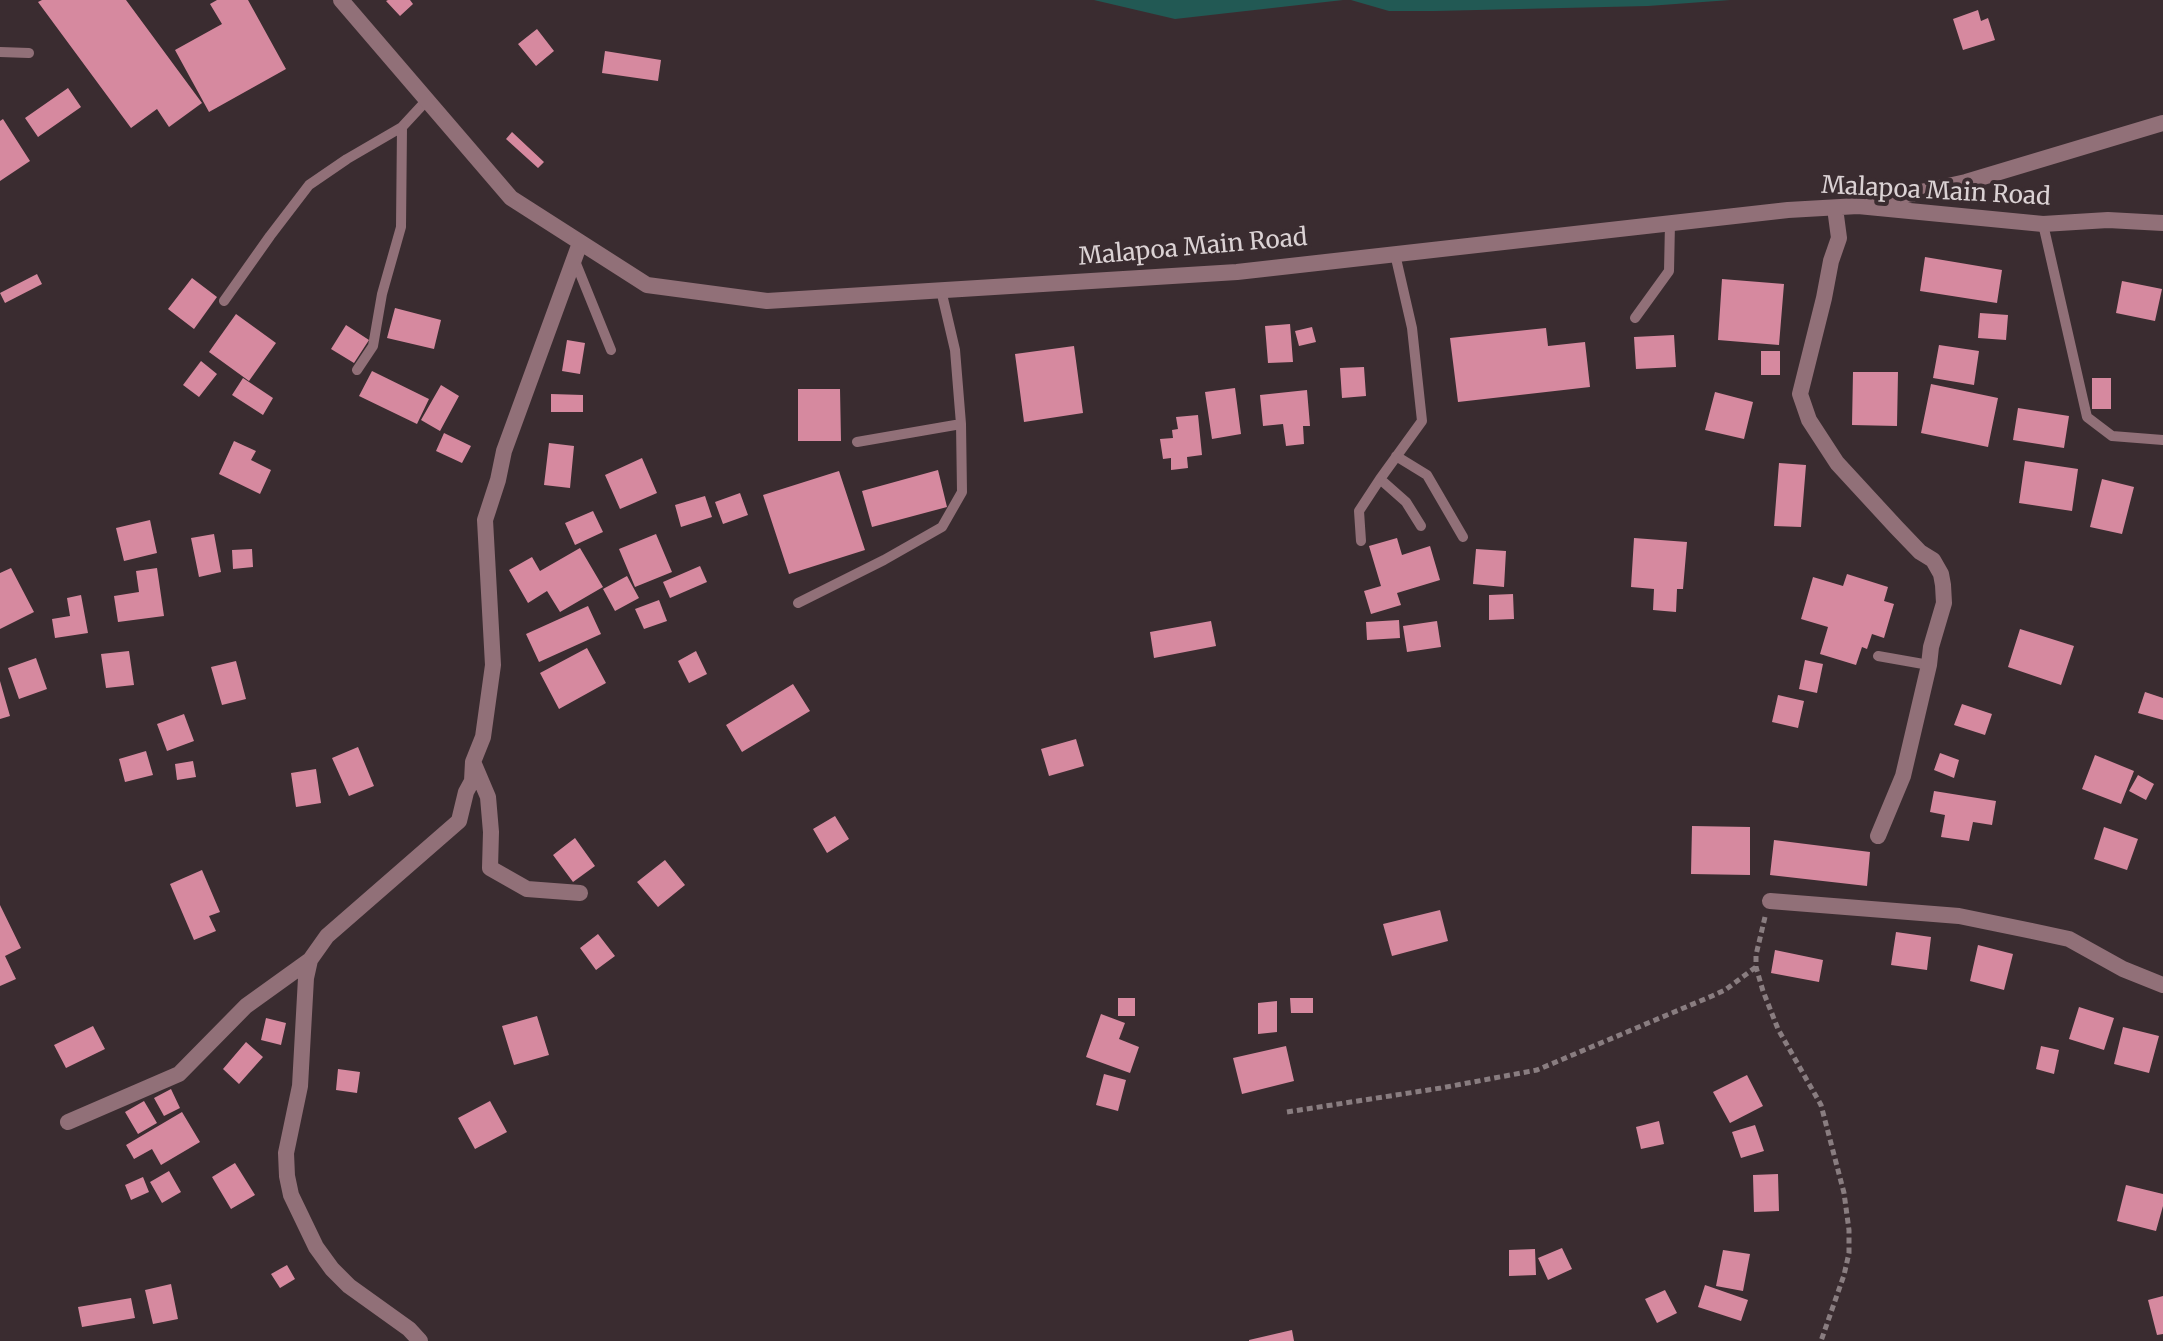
<!DOCTYPE html>
<html>
<head>
<meta charset="utf-8">
<style>
  body { margin:0 }
  canvas { display:block; background:#3a2c30 }
</style>
</head>
<body>
<canvas width="2163" height="1341"></canvas>
<script>
const c = document.querySelector('canvas').getContext('2d');
c.lineJoin = 'round';
function paint(path, color) { c.fillStyle = color; c.fill(path, 'evenodd'); }
const toPath = rows => new Path2D(rows.map(r => 'M' + r).join(''));
function stroke(path, color, width, dash) { c.strokeStyle = color; c.lineWidth = width; c.lineCap = dash ? 'butt' : 'round'; c.setLineDash(dash || []); c.stroke(path); }
function label(font, color, halo, rows, align = 'center') {
  c.font = font + ' Merriweather,serif'; c.lineWidth = 8; c.setLineDash([]); c.textBaseline = 'middle'; c.strokeStyle = halo; c.fillStyle = color; for (const [text, x, y, turn = 0] of rows) {
    c.save(); c.translate(x, y); c.rotate((+turn || 0) * Math.PI / 180); c.textAlign = isNaN(turn) ? turn : align; if (halo) c.strokeText(text, 0, 0); c.fillText(text, 0, 0); c.restore();
  }
}
paint(toPath([
  [1094,0,1343,0,1175,19],
  [1351,0,1730,0,1648,6,1434,11,1389,11]
]), '#225954');
paint(toPath([
  [42,0,126,0,202,103,169,127,157,109,131,128,38,2],
  [217,0,248,0,286,69,209,112,175,50,222,24,210,4],
  [388,0,410,0,413,4,400,16,386,1],
  [1978,10,1981,21,1988,18,1995,40,1963,50,1953,19],
  [537,29,554,51,536,66,518,44],
  [605,51,661,60,658,81,602,73],
  [68,88,81,107,38,137,25,118],
  [3,119,30,161,0,181,0,121],
  [512,132,544,162,538,168,506,139],
  [1925,257,2002,270,1997,303,1920,291],
  [37,274,42,284,5,303,0,293],
  [192,278,217,297,194,329,168,309],
  [1722,279,1784,284,1779,345,1718,340],
  [2122,281,2162,289,2155,321,2116,313],
  [395,308,441,320,434,349,387,338],
  [1980,313,2008,315,2006,340,1978,338],
  [236,314,276,343,249,381,209,352],
  [1290,324,1293,362,1268,363,1265,326],
  [346,325,369,340,354,363,331,349],
  [1312,327,1316,342,1299,346,1295,331],
  [1546,328,1548,346,1585,342,1590,387,1458,402,1450,338],
  [1674,335,1676,367,1636,369,1634,337],
  [567,340,585,343,580,374,562,371],
  [1939,345,1979,351,1974,385,1933,378],
  [1074,346,1083,413,1024,422,1015,354],
  [1761,351,1780,351,1780,375,1761,375],
  [201,361,217,374,199,397,183,385],
  [1364,367,1366,396,1342,398,1340,368],
  [372,371,429,399,417,424,359,396],
  [1853,372,1898,372,1897,426,1852,425],
  [243,378,273,398,263,415,232,395],
  [2092,378,2111,378,2111,409,2092,409],
  [1931,384,1998,398,1988,447,1921,433],
  [441,385,459,396,440,431,421,420],
  [1235,388,1241,434,1212,439,1205,392],
  [798,389,840,389,841,441,798,441],
  [1307,390,1310,426,1303,426,1304,444,1286,446,1283,424,1263,426,1260,395],
  [1715,392,1753,402,1744,439,1705,430],
  [551,394,583,395,583,412,551,412],
  [2018,408,2069,416,2064,448,2013,440],
  [1198,415,1202,455,1187,457,1188,468,1171,470,1171,458,1163,459,1160,439,1173,438,1172,430,1178,429,1176,417],
  [444,433,471,446,462,463,436,451],
  [234,441,256,451,251,460,271,470,260,494,219,474],
  [549,443,574,446,570,488,544,485],
  [642,458,657,493,620,509,605,475],
  [2025,461,2078,469,2072,511,2019,503],
  [1779,463,1806,465,1801,527,1774,526],
  [938,470,947,507,872,527,862,491],
  [839,471,865,550,789,574,763,495],
  [2102,479,2134,487,2122,534,2090,527],
  [740,493,748,515,723,524,715,502],
  [705,496,712,517,681,527,675,505],
  [593,511,603,532,575,545,565,523],
  [150,520,157,553,124,561,116,528],
  [214,534,221,572,199,577,191,538],
  [656,534,672,572,635,587,619,549],
  [1397,538,1402,555,1430,546,1440,580,1397,593,1401,605,1371,614,1364,591,1381,586,1369,546],
  [1634,538,1687,542,1683,589,1677,589,1676,612,1653,610,1654,589,1631,587],
  [580,548,603,587,560,612,547,591,528,603,509,570,532,557,540,571],
  [252,549,253,567,233,569,232,550],
  [1476,549,1506,551,1504,587,1473,584],
  [700,566,707,582,670,598,663,582],
  [11,568,34,612,0,629,0,573],
  [157,568,164,616,118,622,114,596,139,592,136,571],
  [1847,574,1888,587,1884,601,1894,604,1884,638,1872,634,1867,649,1862,647,1856,665,1820,654,1828,627,1801,619,1813,577,1843,586],
  [627,576,639,598,615,611,603,589],
  [1513,594,1514,619,1489,620,1489,595],
  [81,595,88,633,55,638,52,619,70,616,67,598],
  [659,600,667,621,644,629,635,609],
  [588,606,601,634,539,662,526,634],
  [1399,620,1400,638,1367,640,1366,622],
  [1211,621,1216,646,1154,658,1150,632],
  [1437,621,1441,647,1407,652,1403,626],
  [2020,629,2074,646,2061,685,2008,667],
  [587,648,606,683,559,709,540,673],
  [129,651,134,685,106,688,101,654],
  [696,651,707,674,689,683,678,661],
  [36,658,47,689,19,699,8,668],
  [1805,660,1823,664,1817,693,1799,689],
  [236,661,246,699,222,705,211,667],
  [0,681,10,716,0,719],
  [793,684,810,711,742,752,726,725],
  [2145,692,2163,698,2163,720,2138,713],
  [1778,695,1804,701,1798,728,1772,722],
  [1962,704,1992,714,1985,735,1954,725],
  [184,714,194,741,167,751,157,724],
  [1076,739,1084,766,1049,776,1041,749],
  [358,747,374,786,349,796,332,758],
  [146,751,153,775,125,782,119,759],
  [1940,753,1959,760,1954,778,1934,770],
  [2095,755,2134,771,2121,804,2082,789],
  [193,761,196,777,177,780,175,764],
  [316,769,321,803,296,807,291,773],
  [2138,775,2154,784,2146,800,2129,791],
  [1934,791,1996,801,1992,825,1973,822,1969,841,1941,837,1945,815,1930,812],
  [835,816,849,839,827,853,813,829],
  [1692,826,1750,827,1750,875,1691,874],
  [2104,827,2138,839,2127,870,2094,859],
  [575,838,595,866,573,882,553,855],
  [1774,840,1870,852,1867,886,1770,875],
  [665,860,685,885,658,907,637,882],
  [202,870,220,912,209,916,216,931,194,940,170,884],
  [0,905,21,948,5,956,16,979,0,986],
  [1440,910,1448,941,1392,956,1383,924],
  [1896,932,1931,937,1927,970,1891,965],
  [598,934,615,956,596,970,580,948],
  [1978,945,2013,954,2004,990,1970,981],
  [1775,950,1823,960,1819,982,1771,973],
  [1118,998,1135,998,1135,1016,1118,1016],
  [1290,998,1313,998,1313,1013,1291,1013],
  [1277,1001,1277,1032,1258,1034,1258,1003],
  [2079,1007,2114,1018,2104,1050,2069,1039],
  [1101,1014,1125,1023,1119,1039,1139,1047,1130,1073,1086,1057],
  [537,1016,549,1055,514,1065,502,1026],
  [266,1018,286,1023,281,1045,261,1040],
  [93,1026,105,1049,66,1068,54,1045],
  [2123,1027,2159,1036,2149,1073,2114,1064],
  [246,1042,263,1057,239,1084,223,1069],
  [1286,1046,1294,1081,1242,1094,1233,1058],
  [2041,1046,2059,1050,2054,1074,2036,1069],
  [338,1069,360,1072,357,1093,336,1090],
  [1104,1074,1126,1080,1118,1111,1096,1105],
  [1747,1075,1763,1106,1730,1123,1713,1092],
  [171,1089,180,1108,164,1116,154,1098],
  [144,1101,157,1123,138,1134,125,1112],
  [490,1101,507,1132,475,1149,458,1118],
  [182,1112,200,1142,161,1165,152,1149,134,1159,126,1145],
  [1659,1121,1664,1144,1641,1149,1636,1127],
  [1755,1125,1764,1151,1741,1158,1732,1132],
  [235,1163,255,1195,231,1209,212,1177],
  [169,1171,181,1192,162,1203,150,1182],
  [1778,1174,1779,1211,1754,1212,1753,1175],
  [143,1177,149,1192,131,1200,125,1185],
  [2126,1185,2163,1194,2163,1206,2156,1231,2117,1221],
  [1562,1248,1572,1269,1548,1280,1538,1258],
  [1535,1249,1536,1275,1509,1276,1509,1250],
  [1723,1250,1750,1254,1743,1291,1716,1286],
  [287,1265,295,1279,280,1288,271,1274],
  [171,1284,178,1319,153,1324,145,1290],
  [1705,1285,1748,1300,1741,1321,1698,1307],
  [1665,1290,1677,1313,1657,1323,1645,1299],
  [2163,1296,2163,1334,2157,1335,2148,1300],
  [131,1298,135,1318,82,1327,78,1307],
  [1292,1330,1294,1341,1249,1341,1249,1340]
]), '#d6899f');
stroke(toPath([
  [1765,917,1756,955,1756,967,1763,991,1778,1029,1821,1105,1844,1193,1849,1230,1849,1253,1844,1275,1821,1341],
  [1287,1112,1441,1088,1537,1070,1712,996,1725,990,1756,967]
]), '#897d80', 5, [6, 4]);
stroke(toPath([
  [0,52,29,53],
  [2043,224,2087,417,2112,436,2163,440],
  [575,261,611,350],
  [224,301,270,236,309,185,347,159,402,127,427,100],
  [1635,318,1669,271,1670,223],
  [357,370,373,346,382,294,401,227,402,127],
  [857,442,961,424],
  [1396,456,1427,475,1463,537],
  [1380,479,1406,502,1421,526],
  [1361,541,1359,511,1380,479,1422,421,1412,328,1395,254],
  [798,603,884,560,942,527,962,492,961,424,955,350,941,290],
  [1878,656,1929,665]
]), '#917078', 10);
stroke(toPath([
  [341,0,511,198,647,285,767,301,1237,272,1788,210,1858,206,2043,224,2108,220,2163,223],
  [1871,203,1966,182,2163,123],
  [1835,208,1839,238,1831,261,1824,298,1800,394,1809,420,1837,463,1896,527,1920,552,1933,560,1941,574,1943,585,1944,603,1931,647,1929,665,1903,776,1878,836],
  [474,764,488,797,491,832,490,868,527,889,580,893],
  [1770,901,1959,916,2032,931,2069,939,2123,969,2163,985],
  [68,1122,179,1074,246,1006,310,960],
  [420,1341,409,1329,349,1286,332,1269,316,1247,291,1195,287,1176,286,1153,300,1086,306,978,310,960,327,936,459,821,466,792,472,781,473,762,483,737,493,665,485,520,498,480,504,451,580,243]
]), '#917078', 16);
label('24px', '#dbd2d4', '#3a2c30', [
  ["Malapoa Main Road",1936,192,3],
  ["Malapoa Main Road",1193,248,-5]
]);
</script>
</body>
</html>
